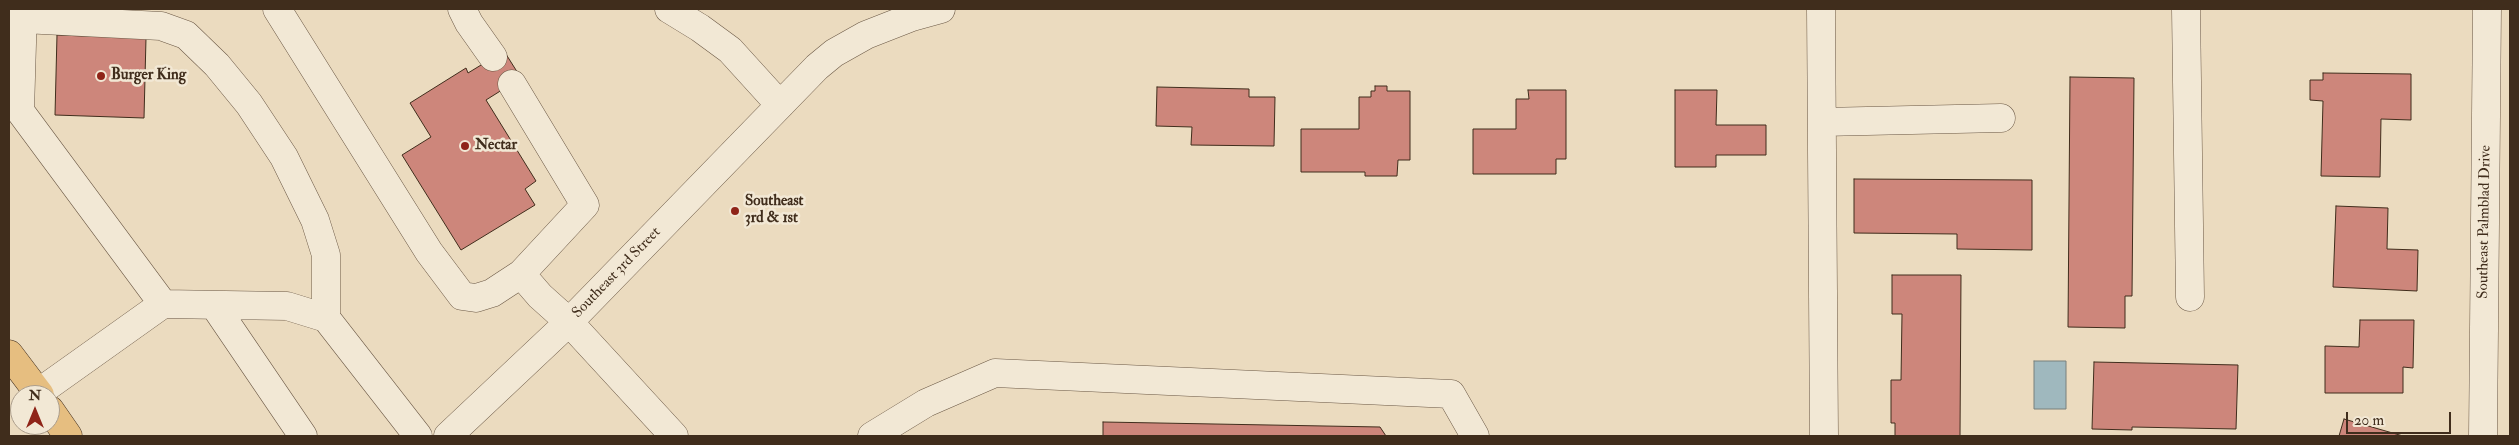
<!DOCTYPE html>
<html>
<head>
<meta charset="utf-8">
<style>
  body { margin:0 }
  #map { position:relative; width:2519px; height:445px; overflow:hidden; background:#ebdbbf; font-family:"IM FELL Double Pica",serif }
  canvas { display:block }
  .frame { position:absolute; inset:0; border:10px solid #402d1c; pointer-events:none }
  .north { position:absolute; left:10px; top:385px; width:50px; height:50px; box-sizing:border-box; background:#f2e8d5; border:1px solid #ab9d8b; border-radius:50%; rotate:0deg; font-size:14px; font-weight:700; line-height:20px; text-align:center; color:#402d1c }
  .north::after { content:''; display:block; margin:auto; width:18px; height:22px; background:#8f2418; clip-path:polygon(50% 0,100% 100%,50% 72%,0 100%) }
  .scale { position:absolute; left:2346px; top:412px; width:105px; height:22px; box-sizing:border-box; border:2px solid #402d1c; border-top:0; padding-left:6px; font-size:15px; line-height:18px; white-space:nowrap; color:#402d1c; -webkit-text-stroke:4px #f2e8d5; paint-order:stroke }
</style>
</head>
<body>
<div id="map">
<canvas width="2519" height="445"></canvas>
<div class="frame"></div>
<div class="north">N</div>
<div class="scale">20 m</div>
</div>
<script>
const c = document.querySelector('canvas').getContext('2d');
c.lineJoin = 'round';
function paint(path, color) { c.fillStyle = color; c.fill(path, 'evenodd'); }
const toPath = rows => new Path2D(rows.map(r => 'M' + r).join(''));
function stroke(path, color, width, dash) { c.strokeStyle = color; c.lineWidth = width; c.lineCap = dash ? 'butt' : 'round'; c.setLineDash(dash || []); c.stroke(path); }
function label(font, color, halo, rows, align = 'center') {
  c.font = font + ' "IM FELL Double Pica",serif'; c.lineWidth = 5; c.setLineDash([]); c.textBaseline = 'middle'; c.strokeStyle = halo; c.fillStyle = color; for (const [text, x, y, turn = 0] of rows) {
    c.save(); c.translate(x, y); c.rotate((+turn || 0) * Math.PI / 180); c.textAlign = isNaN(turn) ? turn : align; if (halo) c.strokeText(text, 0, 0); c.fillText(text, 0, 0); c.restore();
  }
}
const water = toPath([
  [2034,361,2066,361,2066,409,2034,409,2034,361]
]);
paint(water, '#9fb8be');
stroke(water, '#79807d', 1);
const building = toPath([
  [57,35,146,38,144,118,55,115,57,35],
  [504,51,521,78,486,100,536,181,525,189,535,205,461,250,402,155,431,137,410,103,466,68,468,73,504,51],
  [2323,73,2411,74,2411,120,2381,119,2380,177,2321,176,2323,101,2310,100,2310,80,2323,80,2323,73],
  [2070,77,2134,78,2132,296,2125,296,2125,328,2068,327,2070,77],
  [1375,86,1387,86,1387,91,1410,91,1410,160,1398,160,1397,176,1365,176,1365,172,1301,172,1301,129,1359,129,1359,97,1371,97,1371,91,1375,91,1375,86],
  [1157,87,1249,89,1249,97,1275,97,1274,146,1191,145,1192,127,1156,126,1157,87],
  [1528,90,1566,90,1566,159,1556,159,1556,174,1473,174,1473,129,1516,129,1516,99,1529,99,1528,90],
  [1675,90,1717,90,1716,125,1766,125,1766,155,1716,155,1716,167,1675,167,1675,90],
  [1854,179,2032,180,2032,250,1957,249,1957,234,1854,233,1854,179],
  [2336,206,2388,208,2387,249,2418,250,2417,291,2333,287,2336,206],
  [1892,275,1961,275,1960,436,1895,436,1895,423,1891,423,1891,380,1901,380,1902,314,1892,314,1892,275],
  [2360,320,2414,320,2413,368,2403,367,2403,393,2325,393,2325,346,2359,347,2360,320],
  [2094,362,2238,365,2236,429,2132,427,2132,430,2092,429,2094,362],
  [2344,419,2403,436,2339,436,2344,419],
  [1103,422,1380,427,1386,436,1103,436,1103,422]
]);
paint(building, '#cd867b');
stroke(building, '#402d1c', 1);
const minor = toPath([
  [23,9,20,111,163,304,38,393],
  [277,9,429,252,462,296,476,298,492,293,521,274,540,296,569,322,674,436],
  [462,9,469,23,493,57],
  [669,9,700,28,730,50,780,105],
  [1821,9,1824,436],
  [2186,9,2190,297],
  [23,19,161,26,186,35,217,65,249,104,284,157,315,220,326,255,326,318],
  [512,84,585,205,521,274],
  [1822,122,2001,118],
  [163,304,287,306,326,318,418,436],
  [214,305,303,436],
  [448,436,569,322,817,67,834,53,866,35,912,17,941,9],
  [872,436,926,403,995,373,1451,394,1475,436],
  [2483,436,2487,9]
]);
const highway = toPath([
  [9,354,40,395],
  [50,410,68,436]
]);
stroke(minor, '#6b5845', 29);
stroke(highway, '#402d1c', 29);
stroke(minor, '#f2e8d5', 28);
stroke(highway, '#e6be80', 28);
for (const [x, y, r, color] of [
  [101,76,5,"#8f2418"],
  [465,146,5,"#8f2418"],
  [735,211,5,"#8f2418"]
]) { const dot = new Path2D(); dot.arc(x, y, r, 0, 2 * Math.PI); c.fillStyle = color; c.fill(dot); stroke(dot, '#f2e8d5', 2); }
label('bold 15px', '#402d1c', '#f2e8d5', [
  ["Burger King",111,76],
  ["Nectar",475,146],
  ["Southeast",745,202],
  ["3rd & 1st",745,219]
], 'left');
label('15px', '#402d1c', '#f2e8d5', [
  ["Southeast Palmblad Drive",2485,222,-89],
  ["Southeast 3rd Street",617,273,-46]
]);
</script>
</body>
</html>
